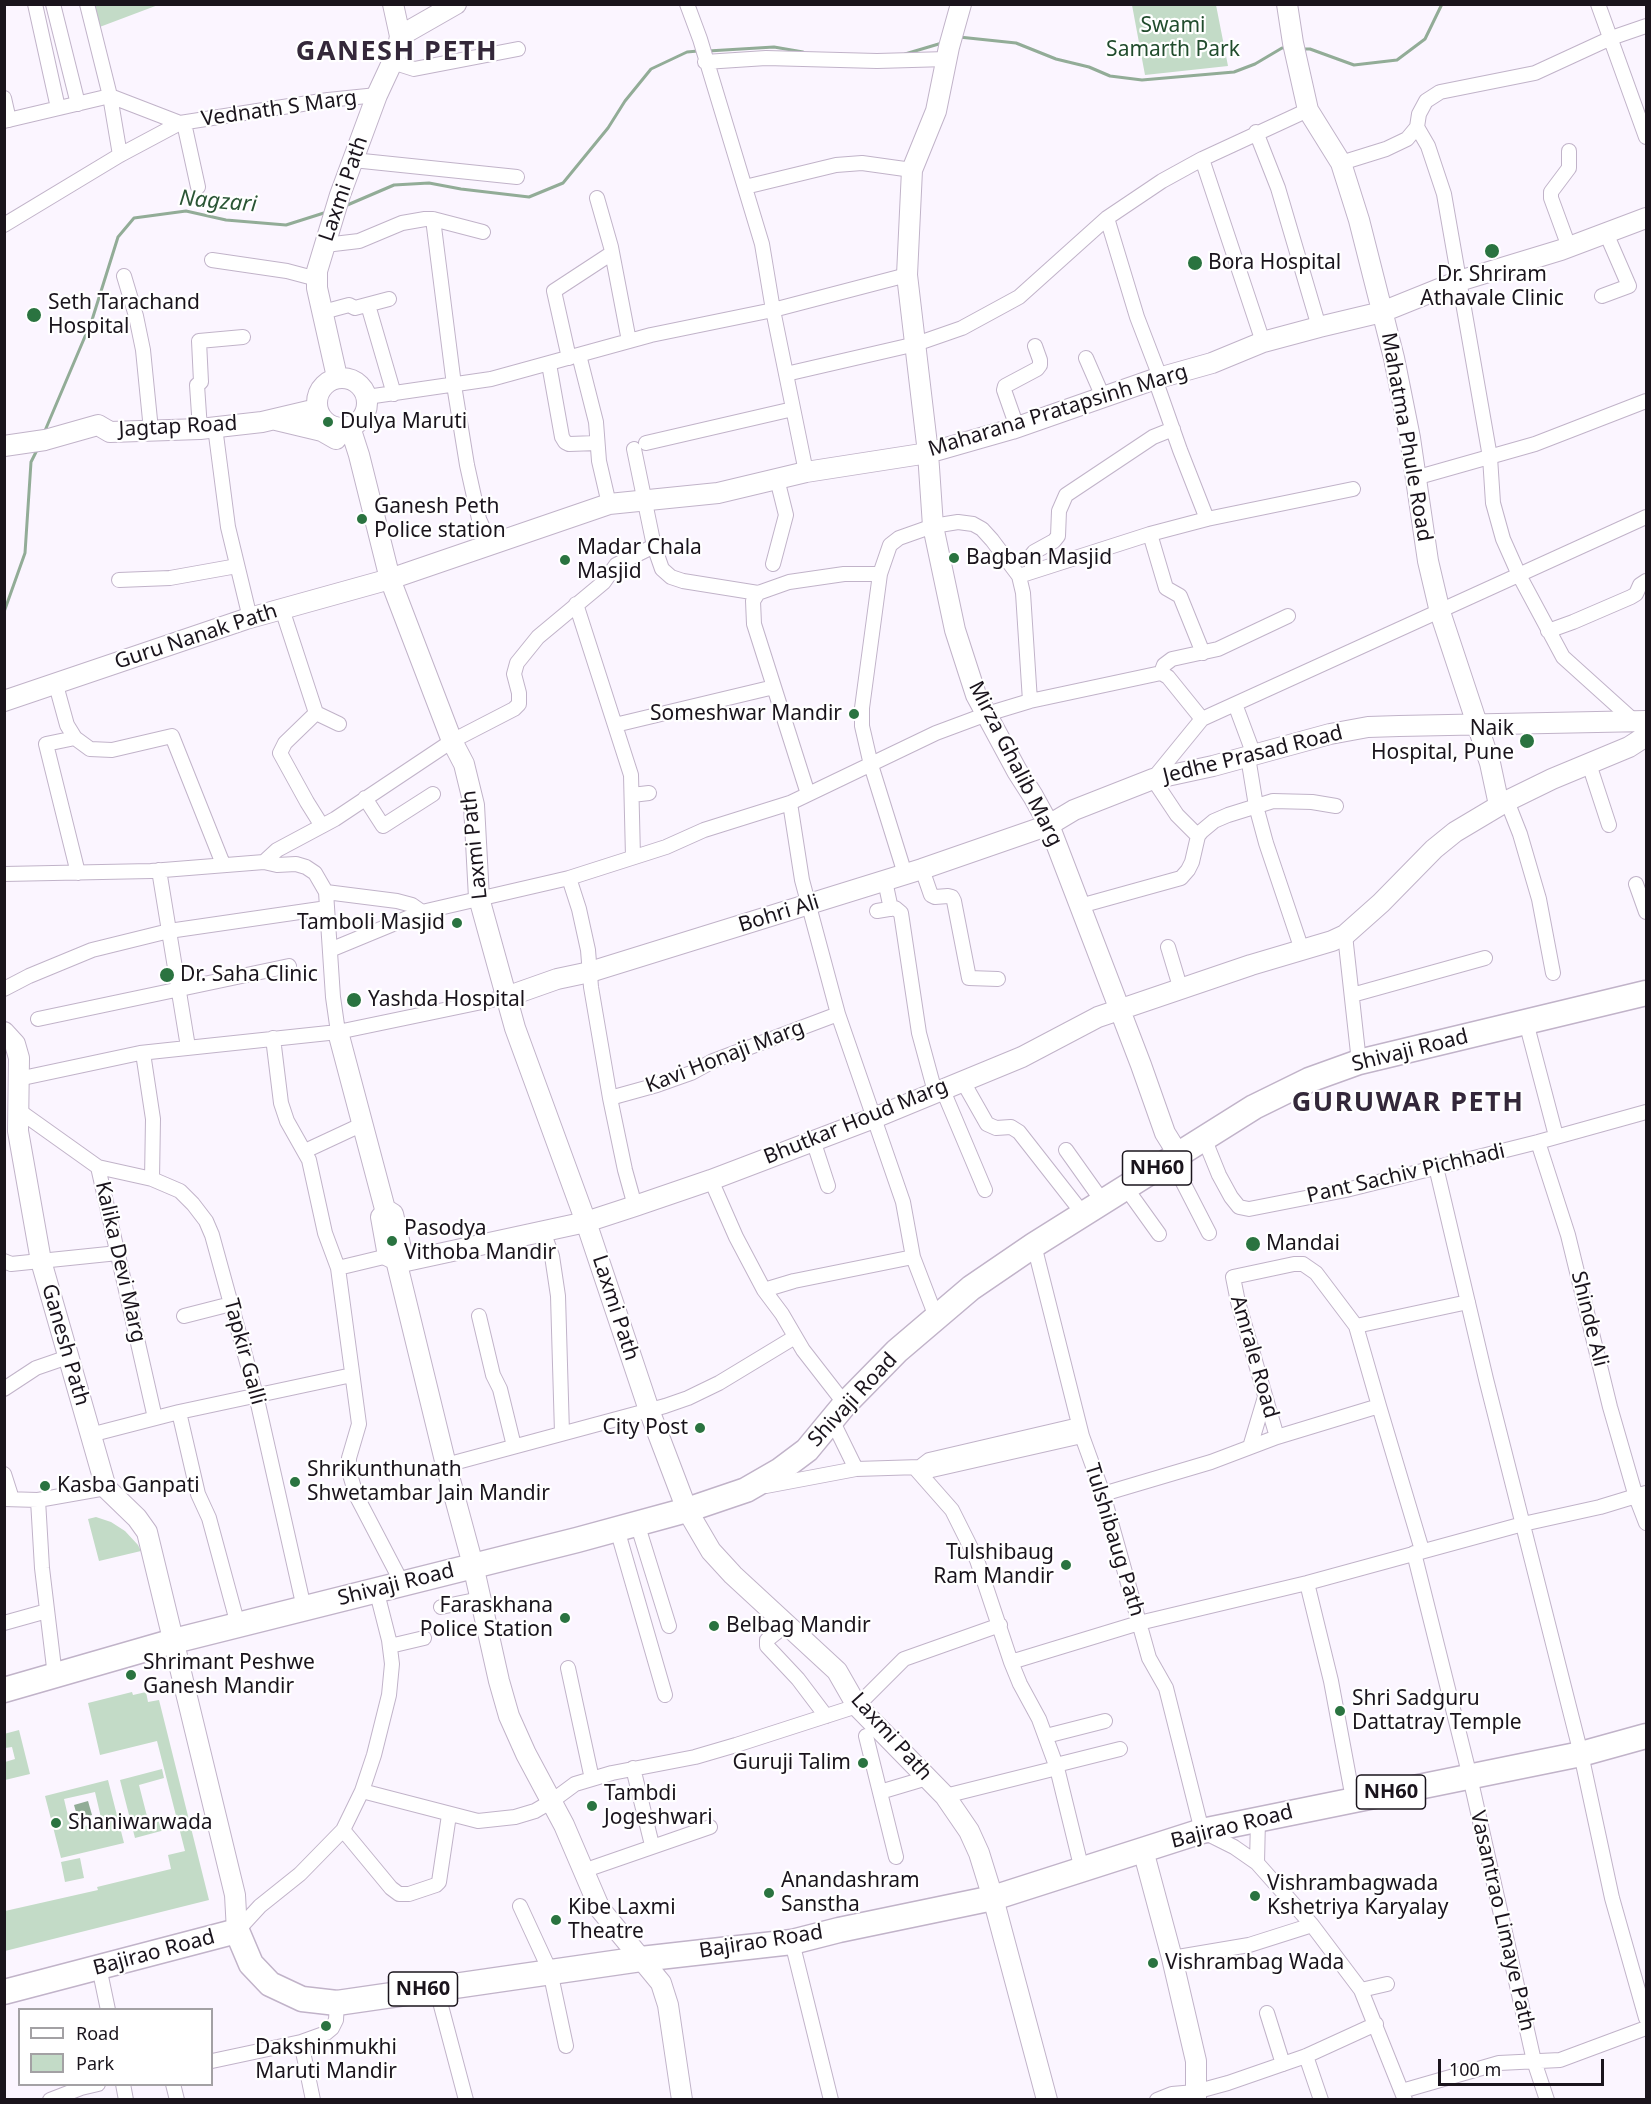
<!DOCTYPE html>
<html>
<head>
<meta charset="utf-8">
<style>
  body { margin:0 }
  #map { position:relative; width:1651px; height:2104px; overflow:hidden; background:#fbf5ff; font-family:"Noto Sans",sans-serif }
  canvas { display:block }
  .frame { position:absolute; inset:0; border:6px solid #1a141c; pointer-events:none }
  .legend { position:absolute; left:18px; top:2008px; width:195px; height:78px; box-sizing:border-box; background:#fff; border:2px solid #a3a1a4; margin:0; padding:8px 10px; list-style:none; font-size:18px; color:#1a141c }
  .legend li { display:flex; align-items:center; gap:12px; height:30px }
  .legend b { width:30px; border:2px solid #a3a1a4 }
  .scale { position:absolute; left:1438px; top:2059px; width:166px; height:27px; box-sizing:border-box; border:3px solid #1a141c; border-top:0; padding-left:8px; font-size:18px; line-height:21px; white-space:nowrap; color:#1a141c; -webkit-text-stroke:4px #fff; paint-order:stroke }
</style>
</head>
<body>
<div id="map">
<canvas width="1651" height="2104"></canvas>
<div class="frame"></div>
<ul class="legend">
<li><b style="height:8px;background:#fff"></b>Road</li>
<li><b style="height:16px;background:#c3dbc7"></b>Park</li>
</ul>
<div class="scale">100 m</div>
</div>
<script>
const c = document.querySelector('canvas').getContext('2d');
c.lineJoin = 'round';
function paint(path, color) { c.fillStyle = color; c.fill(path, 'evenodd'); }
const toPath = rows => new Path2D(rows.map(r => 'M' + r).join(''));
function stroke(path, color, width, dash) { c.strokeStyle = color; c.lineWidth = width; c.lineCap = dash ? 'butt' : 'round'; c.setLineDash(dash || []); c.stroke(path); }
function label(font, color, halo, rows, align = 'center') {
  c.font = font + ' "Noto Sans",sans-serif'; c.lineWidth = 4.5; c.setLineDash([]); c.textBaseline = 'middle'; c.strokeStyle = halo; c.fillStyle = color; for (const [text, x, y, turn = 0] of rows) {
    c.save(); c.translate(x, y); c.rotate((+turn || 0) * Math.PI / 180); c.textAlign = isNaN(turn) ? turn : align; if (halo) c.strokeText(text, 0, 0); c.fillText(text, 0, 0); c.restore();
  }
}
paint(toPath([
  [91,4,158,5,97,28],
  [1132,5,1216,5,1228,66,1145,75],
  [96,1517,111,1522,125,1531,138,1545,141,1551,99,1561,88,1519],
  [132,1692,133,1695,146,1692,148,1702,159,1700,209,1900,5,1951,5,1911,98,1890,97,1887,171,1869,168,1855,185,1851,157,1741,100,1755,88,1703],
  [19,1730,30,1774,5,1780,5,1762,15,1759,12,1747,5,1748,4,1734],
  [162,1769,164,1778,139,1785,149,1824,173,1818,176,1827,135,1838,120,1780],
  [108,1780,124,1843,61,1858,45,1796],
  [95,1792,102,1822,71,1829,64,1799],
  [80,1858,84,1878,65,1882,61,1862]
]), '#c3dbc7');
paint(toPath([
  [88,1801,92,1815,78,1819,74,1805]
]), '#92ac97');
stroke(toPath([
  [959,37,1016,43,1056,59,1089,67,1110,76,1142,80,1234,72,1255,64,1282,48,1288,48],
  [1300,49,1310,49,1354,65,1397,60,1425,39,1442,4],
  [708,51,774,47,803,52],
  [905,54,942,43],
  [345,206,394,185,429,183,461,189,529,197,563,183,608,128,625,101,651,69,687,52,698,51],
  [44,433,92,320,118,237,134,218,186,211,226,220,286,225,327,212],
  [4,612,25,553,31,462,38,448]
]), '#92ac97', 3);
const street = toPath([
  [35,4,58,108],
  [53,4,78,104],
  [87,4,110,96,120,155],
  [687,4,700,39,762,244,773,310,806,472],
  [1598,4,1646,137],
  [392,62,414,69,518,49],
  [705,62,766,58,877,61,947,59],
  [4,98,9,120],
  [4,121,110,96,180,123],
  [184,123,198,187],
  [1417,127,1428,146,1444,194,1490,457,1493,503,1503,539,1519,575,1563,657,1634,721],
  [1256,132,1278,188,1319,327],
  [1202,159,1263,342],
  [353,160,517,177],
  [1341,163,1386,149,1407,139,1417,127,1419,114,1426,101,1440,92,1535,73,1611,38,1646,26],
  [745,187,836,165,862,163,912,170],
  [597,198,611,247,629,341],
  [1107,218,1137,317,1160,377],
  [433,219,454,385,467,465,479,519,491,546],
  [4,225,120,155,180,123,328,100,377,95],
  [325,245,359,241,402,223,425,219,433,219,483,232],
  [1569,247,1551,198,1551,192,1569,168,1569,151],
  [212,260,287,271,317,279],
  [124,276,136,316,143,350,151,430],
  [1602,296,1629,286,1606,233],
  [368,305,394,394],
  [323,312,349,305,355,308,389,299],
  [579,355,596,422,599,461,609,504],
  [569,358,554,291,612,253],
  [1086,358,1103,397],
  [549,364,562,437,565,442,569,444,597,443],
  [786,374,916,344,962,328,1019,297,1107,218,1162,181,1202,159,1308,110],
  [1155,379,1180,450,1207,519],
  [367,397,491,379,651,335,773,310,907,275],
  [215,427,228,527,250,618],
  [1017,427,1004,390,1005,386,1037,369,1040,365,1040,360,1035,346],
  [200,429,197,385,201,382,199,341,243,337],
  [646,443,793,409],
  [634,449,654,546,662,569,671,577,683,581,758,593],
  [1415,478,1535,444,1646,401],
  [1150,534,1166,588,1180,596,1203,653],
  [773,564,786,515,777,479],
  [1033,570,1030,557,1034,552,1054,541,1058,536,1059,511,1066,495,1153,437,1173,429],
  [1019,576,1150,534,1207,519,1353,489],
  [119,580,170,578,237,566],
  [576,604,631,775,633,857],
  [282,609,316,713,285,743,280,753,307,802,322,826],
  [1548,631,1573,622,1631,597,1636,594,1640,585,1646,581],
  [1161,673,1164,665,1172,659,1218,649,1288,616],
  [56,685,67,725,75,738,90,749,112,750,172,736,223,864],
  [1235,704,1254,755],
  [316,713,339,724],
  [615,725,774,687],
  [75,738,46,744,78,873],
  [1248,757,1256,806,1266,843,1302,950],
  [1589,764,1609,825],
  [808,794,754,624,753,601,758,593,789,582,844,574,880,574],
  [632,795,649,793],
  [365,798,383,826,433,794],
  [1507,801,1520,834,1539,899,1553,973],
  [790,803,802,880,838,1014,903,1202,913,1257,936,1317],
  [1198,836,1177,815,1153,779,1202,719,1646,517],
  [264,862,277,865,296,864,306,867,315,873,326,892,333,997,338,1032],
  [922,869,931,895,935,897,948,896,952,897,954,901,969,978,998,979],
  [159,870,188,1047],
  [4,874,151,871,264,862,277,850,335,819,452,741,514,709,519,704,519,693,514,674,517,663,538,637,604,582,616,565,654,546],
  [905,874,871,765,862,726,862,708,880,574,890,545,899,538,933,526,958,522,973,524,982,529,992,540,1019,576,1023,593,1030,701],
  [569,878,579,909,588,950,591,987,610,1098,625,1170,635,1206],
  [885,881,891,909],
  [1636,884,1646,912],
  [326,892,397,901,412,905,422,912],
  [1080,906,1181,878,1188,870,1192,862,1198,836,1202,831,1214,821,1228,815,1273,801,1312,802,1336,806],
  [877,911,895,908,901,913,919,1033,935,1092],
  [1345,935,1359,1062],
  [1168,947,1181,990],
  [330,950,422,912,569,878,666,847,704,830,790,803,936,733,987,714,1030,701,1161,673,1168,677,1202,719],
  [4,989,29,976,92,950,169,931,327,908],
  [1352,995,1485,958],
  [38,1019,289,966],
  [1526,1022,1556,1136],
  [273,1038,281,1103,287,1121,309,1160,325,1233,338,1268,359,1424,349,1458,349,1471,356,1495,402,1583],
  [143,1053,153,1119,152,1179],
  [18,1079,140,1053,338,1032,506,997],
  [962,1080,987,1124,996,1128,1011,1127,1019,1132,1084,1215],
  [942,1088,985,1190],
  [610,1098,657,1085,691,1073,713,1061,838,1014],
  [18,1110,98,1167,155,1418],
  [1204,1138,1219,1175,1231,1197,1239,1207,1249,1209,1346,1190,1538,1142,1646,1112],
  [813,1140,828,1186],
  [1538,1142,1568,1235,1610,1407,1636,1497,1646,1523],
  [1066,1150,1103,1202],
  [305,1151,363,1124],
  [1171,1159,1209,1233],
  [98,1167,152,1179,180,1191,193,1204,206,1221,212,1235,256,1395,304,1608],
  [1436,1167,1486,1379,1581,1754,1612,1898,1646,2018],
  [711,1180,736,1237,764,1290,782,1314,803,1350,845,1404],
  [1126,1188,1159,1234],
  [543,1231,552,1256,558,1296,562,1433],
  [1034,1245,1082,1436,1103,1494,1149,1658,1166,1688,1202,1831,1234,1847,1257,1863,1312,1925,1361,1990,1405,2100],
  [4,1261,11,1264,118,1253],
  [338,1268,388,1256],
  [764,1290,794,1281,913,1257],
  [184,1316,231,1304],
  [479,1316,493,1375,500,1389,514,1446],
  [1356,1326,1468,1302],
  [4,1389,36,1368,68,1357],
  [1379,1406,1277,1437,1238,1302,1233,1277,1294,1264,1303,1264,1316,1273,1356,1326,1379,1406,1422,1550],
  [179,1412,198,1494,209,1518,238,1625],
  [832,1420,856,1469],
  [90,1435,179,1412,352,1375],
  [1250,1447,1265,1397],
  [446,1465,665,1406,688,1398,719,1383,795,1337],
  [920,1467,929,1460,1079,1425],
  [915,1468,952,1510,977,1560,1011,1662,1020,1684,1039,1719,1057,1768,1082,1870],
  [4,1474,12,1499],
  [766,1486,856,1469,920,1467,932,1470,1082,1436],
  [1103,1494,1211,1462,1277,1437],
  [4,1499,38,1500,106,1488],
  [38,1500,42,1568,55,1676],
  [637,1523,669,1626],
  [617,1529,665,1695],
  [1414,1553,1470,1777,1534,2061,1547,2100],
  [1307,1583,1331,1681,1353,1799],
  [441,1607,480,1599],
  [4,1623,47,1611],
  [787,1624,767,1640,767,1646,798,1679,826,1716],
  [390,1646,424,1638],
  [1011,1662,1139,1623,1307,1583,1523,1524,1600,1507,1646,1493],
  [568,1668,592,1779],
  [866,1736,896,1857],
  [1046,1736,1105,1721],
  [1056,1765,1120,1749],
  [633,1768,652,1845],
  [362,1791,478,1821,515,1817,535,1811,552,1801,575,1784,612,1773,695,1757,736,1745,857,1706,904,1659,1000,1625],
  [880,1792,927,1778],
  [945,1796,1057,1768],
  [343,1830,391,1888,399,1894,409,1894,436,1885,439,1882,449,1815],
  [1257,1863,1258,1819],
  [583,1871,710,1827],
  [520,1906,550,1971,566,2046],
  [237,1931,260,1906,300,1874,343,1830,362,1791,374,1755,389,1695,392,1664,389,1640,376,1589],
  [792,1942,831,2100],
  [1172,1958,1249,1945,1312,1925],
  [99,1967,108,2010],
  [436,1987,466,2100],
  [1361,1990,1387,1984],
  [1267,2013,1283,2064],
  [301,2042,313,2100],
  [1306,2056,1321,2100],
  [212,2061,301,2042,326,2033,332,2028,336,2020,337,2003],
  [123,2084,126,2100],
  [173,2084,177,2100],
  [1402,2091,1499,2063,1560,2060,1646,2028],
  [50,2100,81,2088,98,2084],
  [1157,2100,1172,2094,1195,2092,1228,2083,1306,2056,1376,2024]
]);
const secondary = toPath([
  [961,4,949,47,936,111,912,170,907,275,928,453,933,526,955,630,976,695,1017,771,1033,796,1049,825,1141,1065,1165,1133,1178,1154],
  [1287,4,1293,43,1308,110,1341,163,1359,220,1394,358,1410,438,1428,561,1440,612,1490,763,1499,805],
  [400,36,456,4],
  [337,377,317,288,317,271,340,195,377,95,397,52,400,36,393,4],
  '317 403a25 25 0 1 1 50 0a25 25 0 1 1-50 0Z',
  [276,420,322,431,336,439],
  [350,427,359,455,390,579,452,741,464,764,474,805,479,898,515,1028,586,1222,649,1410,687,1510,711,1551,733,1575,837,1671,857,1706,945,1796,969,1831,979,1853,993,1898,1047,2100],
  [4,446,45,440,98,425,110,432,200,429,262,422,317,409],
  [4,701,246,619,390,579,609,504,718,493,806,472,928,453,1012,429,1155,379,1212,363,1263,342,1319,327,1382,312,1459,281,1561,250,1646,218],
  [506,997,557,979,590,972,922,869,1049,825,1074,810,1153,779,1213,766,1330,734,1368,727,1399,726,1646,721],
  [4,1032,15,1044,19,1058,18,1131,41,1261,106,1488,137,1518,147,1532,235,1895,237,1931],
  [338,1032,385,1209,393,1214,402,1253,396,1260],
  [383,1215,381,1217,388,1256,396,1260],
  [396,1260,446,1465,473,1565,499,1681,509,1716,526,1754,564,1825,600,1909,661,1983,668,2005,682,2100],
  [397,1263,586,1222,635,1206,711,1180,874,1118,1022,1057,1098,1017,1251,965,1332,941,1345,935,1381,903,1434,849,1455,832,1507,801,1552,779,1629,747,1643,738,1646,731],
  [1143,1850,1172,1958,1196,2061,1196,2100]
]);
const highway = toPath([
  [4,1690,174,1641,577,1540,687,1510,746,1490,779,1471,807,1450,845,1404,897,1351,971,1288,1034,1245,1254,1107,1309,1080,1359,1062,1646,993],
  [4,1992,237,1931,251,1964,270,1984,302,1999,337,2003,641,1959,792,1942,839,1930,993,1898,1202,1831,1581,1754,1646,1736]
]);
stroke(street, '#c1b3c9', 16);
stroke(secondary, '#c1b3c9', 22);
stroke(highway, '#c1b3c9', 27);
stroke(street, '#fff', 14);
stroke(secondary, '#fff', 20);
stroke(highway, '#fff', 24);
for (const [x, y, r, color] of [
  [1492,251,8,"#2a7340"],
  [1195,263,8,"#2a7340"],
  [34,315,8,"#2a7340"],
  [328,422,6,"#2a7340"],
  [362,519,6,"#2a7340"],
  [954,558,6,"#2a7340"],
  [565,560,6,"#2a7340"],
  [854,714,6,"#2a7340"],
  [1527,741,8,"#2a7340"],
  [457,923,6,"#2a7340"],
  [167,975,8,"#2a7340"],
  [354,1000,8,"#2a7340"],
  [392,1241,6,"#2a7340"],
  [1253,1244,8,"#2a7340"],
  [700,1428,6,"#2a7340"],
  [295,1482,6,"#2a7340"],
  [45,1486,6,"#2a7340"],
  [1066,1565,6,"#2a7340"],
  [565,1618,6,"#2a7340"],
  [714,1626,6,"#2a7340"],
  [131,1675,6,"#2a7340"],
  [1340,1711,6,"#2a7340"],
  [863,1763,6,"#2a7340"],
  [592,1806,6,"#2a7340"],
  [56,1823,6,"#2a7340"],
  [769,1893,6,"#2a7340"],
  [1255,1896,6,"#2a7340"],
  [556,1920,6,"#2a7340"],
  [1153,1963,6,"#2a7340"],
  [326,2026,6,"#2a7340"]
]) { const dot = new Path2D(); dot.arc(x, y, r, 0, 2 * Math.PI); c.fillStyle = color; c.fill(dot); stroke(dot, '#fff', 2); }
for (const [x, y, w] of [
  [1157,1168,69],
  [1391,1792,69],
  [423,1989,69]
]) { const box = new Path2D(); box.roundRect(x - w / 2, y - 17, w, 34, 4.5); c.fillStyle = '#fff'; c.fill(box); stroke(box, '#1a141c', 1.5); }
label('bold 20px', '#1a141c', null, [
  ["NH60",1157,1168],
  ["NH60",1391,1792],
  ["NH60",423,1989]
]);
label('21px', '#214c2d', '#fff', [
  ["Swami",1173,26],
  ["Samarth Park",1173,50]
]);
label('21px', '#1a141c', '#fff', [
  ["Vednath S Marg",279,109,-8],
  ["Laxmi Path",344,189,-71],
  ["Maharana Pratapsinh Marg",1058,411,-17],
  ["Jagtap Road",178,427,-3],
  ["Mahatma Phule Road",1406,437,80],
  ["Guru Nanak Path",196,637,-18],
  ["Jedhe Prasad Road",1253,755,-14],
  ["Mirza Ghalib Marg",1015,764,63],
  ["Laxmi Path",475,845,-96],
  ["Bohri Ali",779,914,-17],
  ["Shivaji Road",1410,1051,-14],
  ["Kavi Honaji Marg",725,1057,-21],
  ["Bhutkar Houd Marg",856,1122,-22],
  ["Pant Sachiv Pichhadi",1406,1174,-13],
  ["Kalika Devi Marg",120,1262,77],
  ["Laxmi Path",615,1308,72],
  ["Shinde Ali",1589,1319,76],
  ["Ganesh Path",65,1345,74],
  ["Tapkir Galli",244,1352,75],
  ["Amrale Road",1254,1357,74],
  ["Shivaji Road",853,1400,-47],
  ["Tulshibaug Path",1114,1540,73],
  ["Shivaji Road",396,1585,-14],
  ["Laxmi Path",891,1737,48],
  ["Bajirao Road",1232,1827,-14],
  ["Vasantrao Limaye Path",1502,1921,77],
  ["Bajirao Road",761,1942,-9],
  ["Bajirao Road",154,1953,-15]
]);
label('21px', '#1a141c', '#fff', [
  ["Bora Hospital",1208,263],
  ["Dr. Shriram",1492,275,"center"],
  ["Athavale Clinic",1492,299,"center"],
  ["Seth Tarachand",48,303],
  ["Hospital",48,327],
  ["Dulya Maruti",340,422],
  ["Ganesh Peth",374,507],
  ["Police station",374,531],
  ["Madar Chala",577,548],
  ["Masjid",577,572],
  ["Bagban Masjid",966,558],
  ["Someshwar Mandir",842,714,"right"],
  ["Naik",1514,729,"right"],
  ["Hospital, Pune",1514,753,"right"],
  ["Tamboli Masjid",445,923,"right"],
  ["Dr. Saha Clinic",180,975],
  ["Yashda Hospital",368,1000],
  ["Pasodya",404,1229],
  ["Vithoba Mandir",404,1253],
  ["Mandai",1266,1244],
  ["City Post",688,1428,"right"],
  ["Shrikunthunath",307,1470],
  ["Shwetambar Jain Mandir",307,1494],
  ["Kasba Ganpati",57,1486],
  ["Tulshibaug",1054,1553,"right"],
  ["Ram Mandir",1054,1577,"right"],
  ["Faraskhana",553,1606,"right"],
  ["Police Station",553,1630,"right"],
  ["Belbag Mandir",726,1626],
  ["Shrimant Peshwe",143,1663],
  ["Ganesh Mandir",143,1687],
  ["Shri Sadguru",1352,1699],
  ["Dattatray Temple",1352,1723],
  ["Guruji Talim",851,1763,"right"],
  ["Tambdi",604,1794],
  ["Jogeshwari",604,1818],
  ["Shaniwarwada",68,1823],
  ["Anandashram",781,1881],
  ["Sanstha",781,1905],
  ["Vishrambagwada",1267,1884],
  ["Kshetriya Karyalay",1267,1908],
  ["Kibe Laxmi",568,1908],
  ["Theatre",568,1932],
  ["Vishrambag Wada",1165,1963],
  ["Dakshinmukhi",326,2048,"center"],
  ["Maruti Mandir",326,2072,"center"]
], 'left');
label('italic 22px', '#2a5535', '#fff', [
  ["Nagzari",218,202,5]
]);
c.letterSpacing = '1.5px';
label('bold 27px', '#34283a', '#fff', [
  ["GANESH PETH",397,52],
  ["GURUWAR PETH",1408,1103]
]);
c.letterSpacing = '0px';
</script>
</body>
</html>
